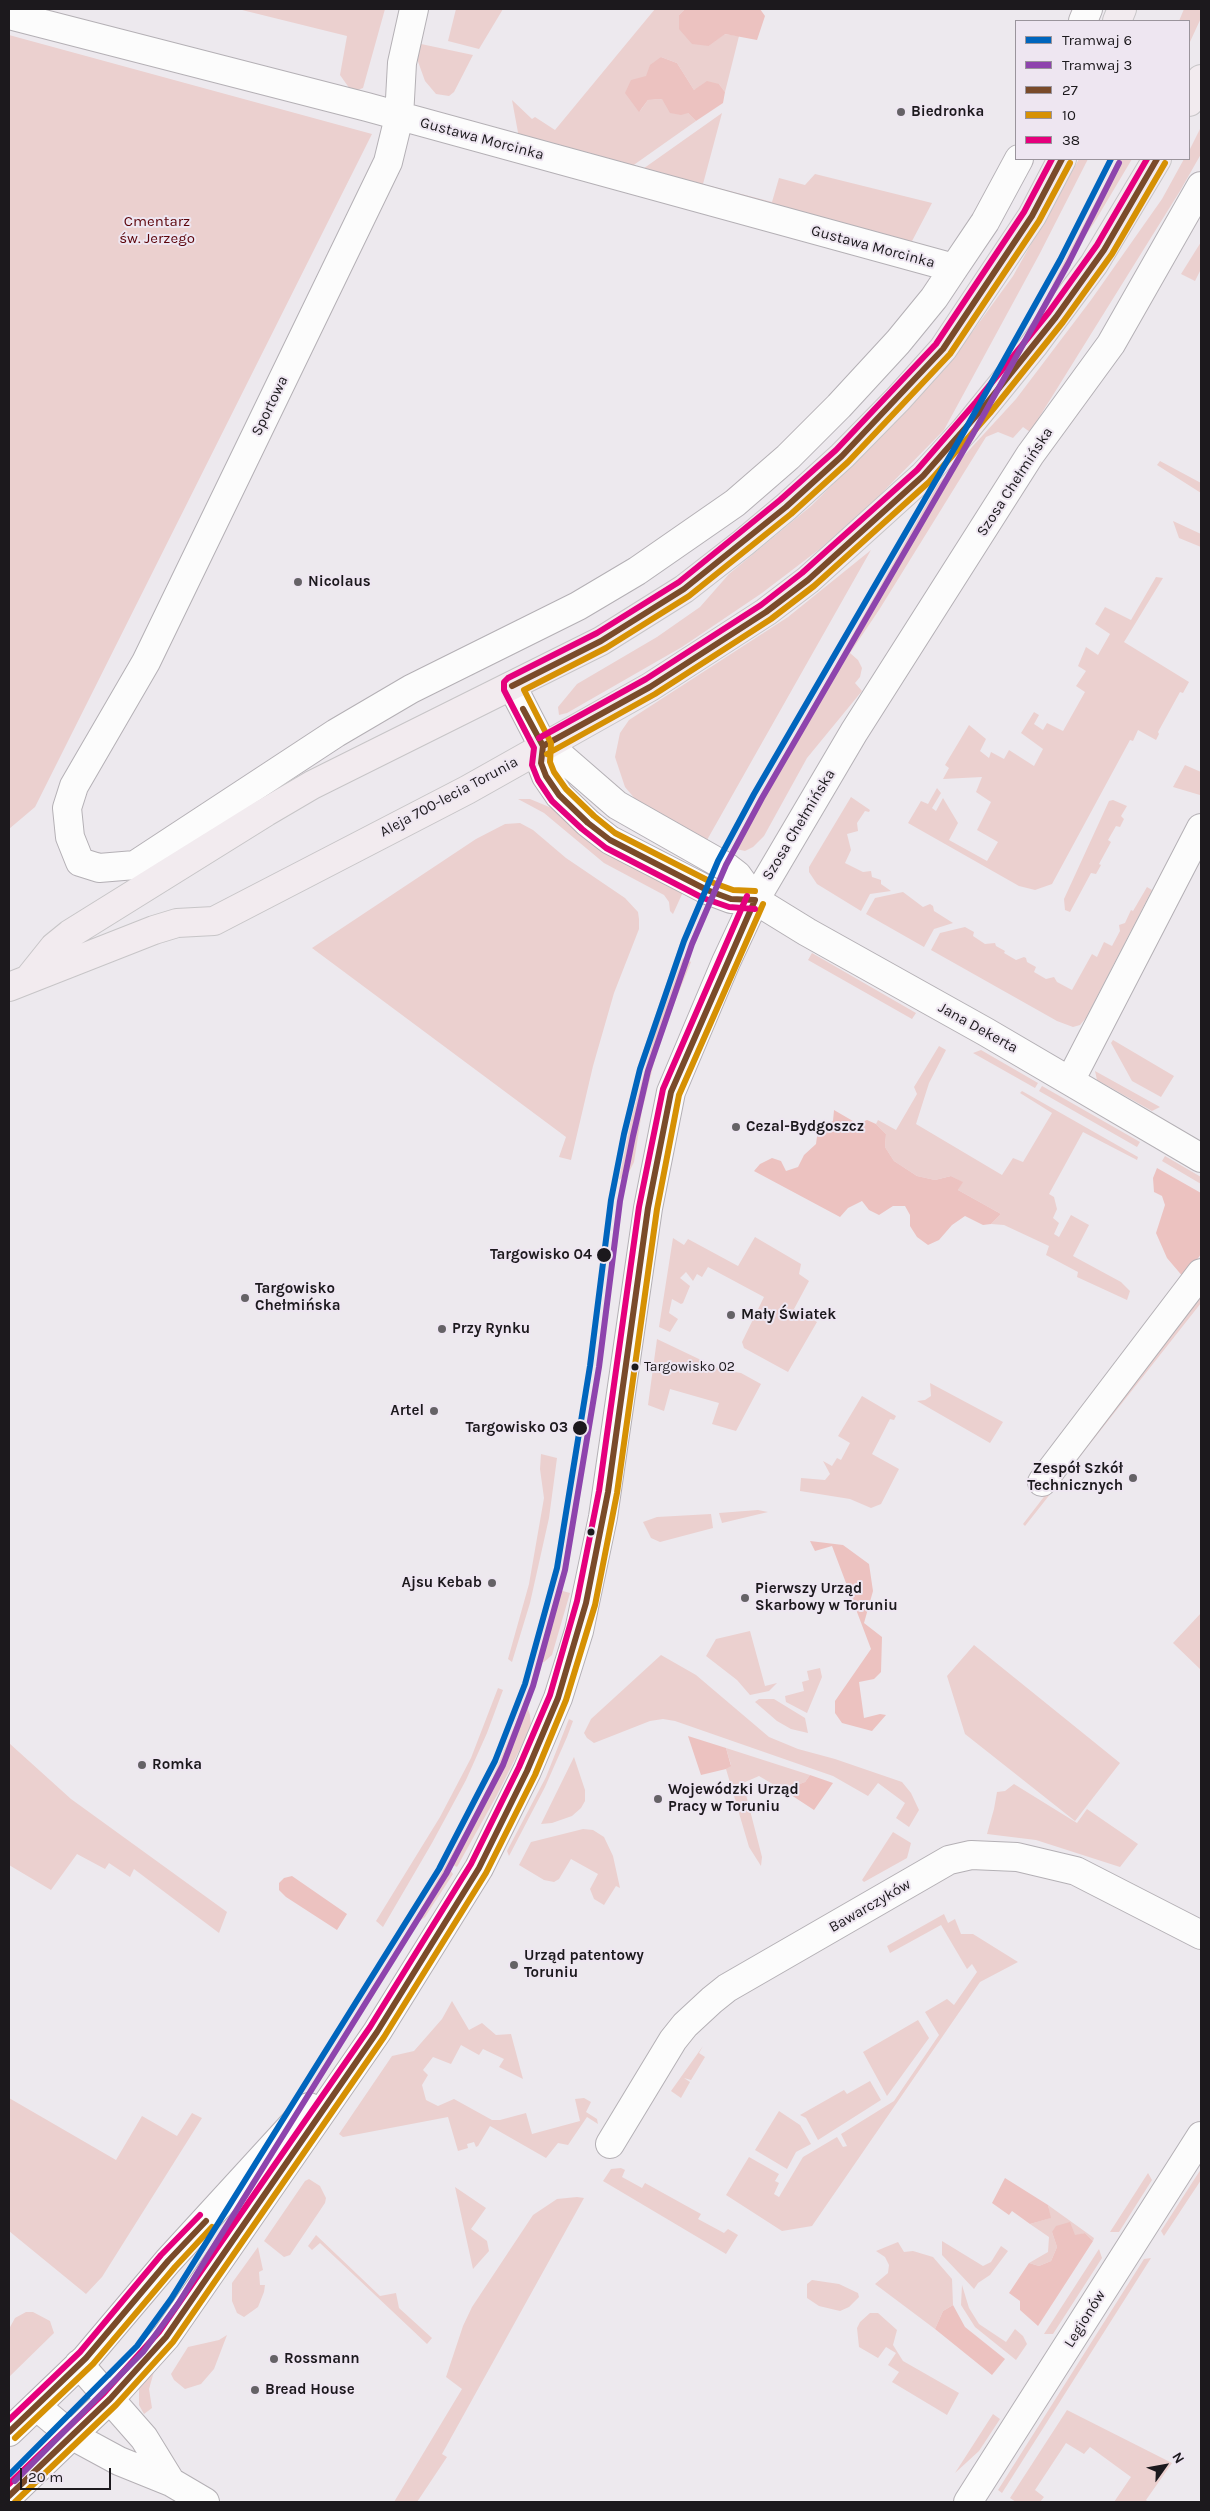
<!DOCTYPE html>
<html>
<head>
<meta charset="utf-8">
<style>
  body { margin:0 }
  #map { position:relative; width:1210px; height:2511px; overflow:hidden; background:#ede9ee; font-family:Karla,sans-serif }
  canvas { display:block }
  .frame { position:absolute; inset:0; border:10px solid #1c191d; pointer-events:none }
  .legend { position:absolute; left:1015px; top:20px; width:175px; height:140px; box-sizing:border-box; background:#eee6f1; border:1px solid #9a949c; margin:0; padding:6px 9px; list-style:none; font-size:15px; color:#1c191d }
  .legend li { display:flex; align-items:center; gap:10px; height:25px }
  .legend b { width:25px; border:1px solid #9a949c }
  .north { position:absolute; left:1140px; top:2441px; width:50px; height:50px; -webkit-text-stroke:4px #eee6f1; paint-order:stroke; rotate:58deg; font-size:14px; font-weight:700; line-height:20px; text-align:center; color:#1c191d }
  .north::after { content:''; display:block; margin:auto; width:18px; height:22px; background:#1c191d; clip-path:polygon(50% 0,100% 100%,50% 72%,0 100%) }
  .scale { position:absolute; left:20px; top:2468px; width:91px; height:22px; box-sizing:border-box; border:2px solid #1c191d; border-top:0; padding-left:6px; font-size:15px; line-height:18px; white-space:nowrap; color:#1c191d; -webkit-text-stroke:4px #eee6f1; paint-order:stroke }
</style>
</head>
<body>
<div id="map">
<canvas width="1210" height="2511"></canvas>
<div class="frame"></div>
<ul class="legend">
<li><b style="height:6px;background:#0065bd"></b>Tramwaj 6</li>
<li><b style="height:6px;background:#8e44ad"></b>Tramwaj 3</li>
<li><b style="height:6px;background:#7a4b2a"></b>27</li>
<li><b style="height:6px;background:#d69104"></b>10</li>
<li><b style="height:6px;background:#e5007d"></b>38</li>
</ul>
<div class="north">N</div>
<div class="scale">20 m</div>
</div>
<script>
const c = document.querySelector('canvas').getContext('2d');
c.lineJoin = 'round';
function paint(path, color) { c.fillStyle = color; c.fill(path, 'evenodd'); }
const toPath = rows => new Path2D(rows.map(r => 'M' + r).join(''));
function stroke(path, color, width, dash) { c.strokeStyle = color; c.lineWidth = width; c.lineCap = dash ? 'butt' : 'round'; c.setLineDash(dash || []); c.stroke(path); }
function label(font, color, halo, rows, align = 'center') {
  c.font = font + ' Karla,sans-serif'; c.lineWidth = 4; c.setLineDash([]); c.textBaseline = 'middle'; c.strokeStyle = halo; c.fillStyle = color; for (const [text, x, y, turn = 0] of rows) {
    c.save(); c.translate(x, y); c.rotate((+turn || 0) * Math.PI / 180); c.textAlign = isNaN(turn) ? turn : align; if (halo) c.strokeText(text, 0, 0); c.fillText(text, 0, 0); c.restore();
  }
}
paint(toPath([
  [238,9,385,9,363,88,352,92,340,75,347,36],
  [456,9,503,9,479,49,448,41],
  [655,9,685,9,679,15,709,46,724,34,739,36,725,92,719,84,694,90,677,63,661,57,640,111,648,100,662,99,688,113,696,121,628,169,519,138,512,100,532,119,535,117,555,130],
  [1184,9,1201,9,1201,18,1189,44,1189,21,1179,21],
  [9,35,372,134,35,807,9,829],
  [421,44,473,55,454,92,449,96,436,94,425,81,416,56],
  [722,113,703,184,772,202,779,178,805,185,815,174,932,203,911,243,640,171],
  [1201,127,1201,154,1180,191,1030,432,1023,427,1013,438,998,432,986,437,879,610,850,653,858,660,862,668,860,677,855,683,862,691,807,758,764,836,753,847,745,851,732,848,938,484,1016,399,1091,300,1162,199,1184,159,1189,159,1189,151],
  [1079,159,1088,159,1039,255,944,430,871,504,821,548,762,593,682,647,567,713,559,715,558,707,577,684,657,637,700,607,729,574,811,506,903,414,973,331,1013,276],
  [1118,159,1132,159,1094,223,1051,287],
  [1201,242,1201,269,1195,281,1181,274],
  [1160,461,1201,483,1201,493,1157,465],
  [1173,521,1201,534,1201,547,1179,538],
  [871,550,707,840,636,800,625,787,615,757,620,733,629,720,788,617],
  [1156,577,1163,578,1124,642,1189,682,1183,693,1180,692,1158,732,1159,734,1156,740,1138,730,1133,741,1130,740,1052,884,1035,890,1019,886,908,823,921,801,928,804,937,788,941,793,932,808,936,811,943,798,958,823,949,840,987,861,998,842,977,830,991,802,976,792,982,777,943,779,949,768,945,765,969,725,986,739,980,751,989,758,991,752,1004,759,1009,750,1034,766,1043,749,1021,733,1034,712,1039,715,1034,724,1043,730,1047,723,1063,731,1085,692,1076,686,1086,671,1078,666,1086,647,1098,655,1110,634,1095,624,1105,607,1131,620],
  [1185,765,1201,772,1200,795,1173,787],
  [851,797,870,810,869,812,865,811,857,823,858,831,847,834,851,850,845,863,863,872,871,871,872,877,881,880,881,884,891,891,870,894,861,911,817,884,809,872,809,867],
  [518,799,530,799,554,809,683,892,673,914,670,911,669,902,664,895,604,863,544,813],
  [1113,800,1127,806,1121,816,1124,819,1120,827,1116,826,1108,840,1111,842,1099,864,1101,865,1096,874,1091,873,1070,912,1065,910,1064,899,1109,801],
  [520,823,533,830,566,858,625,898,638,912,639,919,639,929,614,993,593,1066,571,1160,559,1157,566,1137,312,948,476,839,505,824],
  [1147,887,1152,890,1086,1018,1080,1025,1073,1027,1057,1021,931,950,940,933,965,927,974,932,973,936,985,944,995,943,996,946,1005,951,1004,953,1016,960,1024,957,1026,958,1027,962,1036,967,1034,972,1046,979,1054,977,1057,982,1072,990,1092,954,1097,957,1104,942,1112,946,1120,931,1119,925,1125,923,1131,910,1133,911],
  [903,892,923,907,930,904,933,906,934,911,953,923,934,929,924,947,866,914,875,898],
  [812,953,916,1013,912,1019,808,960],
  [683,958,691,962,660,1039,642,1111,634,1162,629,1172,619,1180,631,1120,656,1030],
  [1113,1040,1174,1076,1161,1097,1132,1081,1111,1043],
  [939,1046,946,1050,929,1083,916,1124,1002,1175,1013,1158,1023,1162,1052,1113,1020,1093,1022,1091,1138,1157,1137,1160,1083,1132,1049,1194,1054,1197,1057,1209,1053,1218,1059,1223,1054,1234,1059,1237,1071,1215,1089,1225,1073,1256,1121,1282,1130,1291,1127,1300,1077,1277,1078,1272,1046,1255,1049,1246,1004,1225,991,1224,1001,1214,958,1190,962,1182,951,1176,935,1180,917,1176,894,1161,885,1147,886,1134,876,1124,878,1120,896,1130,917,1094,914,1087],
  [981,1050,1038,1083,1035,1088,973,1053],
  [1095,1071,1160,1107,1152,1111,1097,1080],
  [1042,1086,1140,1142,1137,1147,1039,1091],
  [1165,1156,1201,1177,1201,1184,1162,1161],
  [755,1237,801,1264,799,1274,809,1281,794,1309,817,1322,788,1372,744,1348,742,1342,764,1297,708,1267,702,1277,697,1274,693,1281,686,1272,680,1278,690,1286,683,1303,681,1304,672,1299,669,1313,678,1319,670,1332,659,1327,673,1238,684,1245,688,1239,738,1266],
  [1201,1293,1201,1303,1025,1526,1023,1524],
  [657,1339,722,1370,741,1373,761,1384,736,1431,712,1424,719,1403,670,1389,664,1411,648,1405],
  [930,1383,1003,1422,990,1443,917,1401,925,1400,931,1396],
  [862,1396,896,1416,894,1420,890,1419,872,1454,899,1469,881,1504,871,1508,850,1499,800,1491,801,1478,825,1480,830,1474,823,1461,832,1466,837,1458,841,1460,850,1443,838,1436],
  [541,1454,557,1458,549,1518,530,1603,512,1662,508,1659,529,1584,544,1498,540,1469],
  [758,1510,768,1512,722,1523,719,1513],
  [711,1514,713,1528,660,1542,651,1538,643,1522,657,1517],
  [559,1590,570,1593,552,1655,544,1662,537,1663],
  [1201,1613,1201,1670,1173,1643],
  [750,1631,765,1686,777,1683,769,1691,750,1695,737,1680,706,1656,716,1639],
  [974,1645,1120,1763,1075,1821,965,1734,947,1676],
  [661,1655,696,1675,769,1737,798,1749,835,1759,902,1782,911,1793,919,1810,909,1827,896,1818,905,1803,878,1783,868,1796,833,1776,675,1721,663,1719,650,1721,594,1743,587,1738,584,1733,591,1719],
  [820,1668,822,1677,807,1713,786,1702,785,1696,804,1691,802,1682,809,1680,807,1671],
  [498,1688,503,1690,487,1733,466,1780,432,1843,383,1927,376,1921,440,1817,471,1758],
  [759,1699,774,1699,805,1718,808,1733,791,1729,777,1721,755,1702],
  [525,1701,530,1715,531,1727,497,1795,457,1867,453,1865,450,1870,453,1874,425,1917,410,1928,485,1796],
  [569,1719,573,1721,567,1737,545,1787,509,1856,507,1851,546,1777],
  [9,1743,71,1799,227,1912,219,1933,134,1869,130,1877,109,1863,105,1869,77,1854,51,1890,9,1865],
  [726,1748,810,1775,805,1782,794,1786,788,1793,759,1776,743,1783,762,1857,761,1866,749,1847,726,1769,731,1765],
  [574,1757,585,1790,585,1801,581,1808,572,1816,552,1823,541,1824],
  [1014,1784,1077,1823,1087,1809,1138,1844,1120,1867,1036,1840,987,1834,994,1809,997,1792,1005,1791],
  [583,1829,593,1830,604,1837,613,1856,620,1888,616,1886,604,1905,594,1899,590,1889,598,1874,571,1859,559,1879,554,1882,544,1880,519,1865,531,1842],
  [893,1832,911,1843,907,1858,864,1882,862,1880],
  [944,1914,948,1923,955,1919,961,1934,973,1934,1018,1962,980,1982,812,2226,782,2231,726,2195,749,2157,779,2174,775,2181,779,2183,774,2194,779,2197,803,2157,837,2137,843,2147,847,2146,841,2134,894,2101,939,2035,925,2012,947,1999,954,2005,977,1972,972,1964,967,1969,941,1925,890,1953,887,1946],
  [452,2001,469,2030,482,2023,496,2035,511,2034,523,2079,499,2067,504,2059,483,2049,479,2055,461,2045,451,2064,433,2057,423,2070,428,2075,422,2085,426,2100,438,2106,454,2099,492,2120,500,2120,526,2113,532,2134,580,2121,575,2099,584,2098,591,2102,586,2112,597,2119,598,2124,587,2117,568,2145,558,2143,546,2158,490,2126,478,2146,476,2147,474,2142,467,2144,468,2148,458,2151,448,2117,343,2137,339,2134,392,2056,414,2051,442,2019],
  [918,2020,929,2038,887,2096,863,2052],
  [703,2046,699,2053,705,2057,691,2080,684,2078,690,2082,681,2098,671,2091],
  [870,2081,881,2100,818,2140,806,2118,800,2115,844,2090,847,2094],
  [9,2098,116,2160,142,2116,177,2136,192,2113,202,2118,102,2277,86,2294,9,2231],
  [779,2111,800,2125,811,2144,796,2152,787,2169,755,2150],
  [621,2168,625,2170,622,2177,642,2188,645,2183,701,2214,698,2219,724,2233,728,2229,738,2235,726,2254,603,2181,611,2169],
  [1201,2169,1201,2180,1164,2236,1161,2231],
  [1148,2173,1152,2180,1119,2232,1110,2232],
  [309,2179,320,2186,326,2198,325,2203,290,2255,284,2257,264,2241,305,2181],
  [455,2187,486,2208,471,2229,487,2241,489,2251,473,2269],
  [577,2197,584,2198,442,2454,447,2457,417,2502,394,2502,462,2389,446,2377,463,2326,472,2307,533,2215,557,2199],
  [1048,2205,1094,2238,1093,2241,1085,2233,1075,2236,1052,2232,1057,2247,1051,2261,1039,2266,1029,2263,1048,2252,1049,2237,1030,2224,1050,2218],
  [316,2235,380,2296,396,2293,399,2308,432,2338,427,2344,320,2243,312,2250,308,2246],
  [942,2241,983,2266,991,2262,1001,2246,1008,2251,990,2275,978,2283,974,2289,942,2255],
  [898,2242,904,2252,913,2251,933,2257,952,2279,953,2305,943,2311,935,2329,875,2284,888,2273,889,2265,885,2257,876,2251],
  [258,2247,263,2270,259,2272,260,2285,265,2285,264,2292,258,2307,244,2317,237,2313,232,2301,232,2283],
  [1099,2249,1102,2258,1053,2334,1044,2334],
  [1151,2258,1002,2493,998,2490,1144,2259],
  [812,2280,839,2284,858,2293,859,2297,849,2307,840,2311,819,2306,807,2298,807,2284],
  [962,2285,969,2308,979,2324,1006,2342,1015,2329,1023,2336,1027,2344,1016,2360,975,2327,961,2305],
  [26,2312,33,2312,50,2321,54,2333,9,2377,9,2329,15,2318],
  [870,2313,878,2313,897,2330,893,2345,903,2361,959,2393,947,2415,892,2382,899,2372,888,2365,896,2353,886,2347,878,2358,859,2347,857,2328,860,2322],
  [227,2335,214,2369,201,2384,185,2389,174,2380,171,2374,188,2347,219,2340],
  [157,2361,149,2389,152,2408,144,2414,139,2405,139,2386],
  [1067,2410,1172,2463,1146,2500,1148,2502,1114,2502,1131,2477,1090,2447,1084,2454,1066,2443,1035,2490,1044,2497,1040,2502,1016,2502,1010,2498],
  [993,2414,1000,2419,979,2451,955,2473]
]), '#ebd0cf');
paint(toPath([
  [685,9,760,9,765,16,757,40,725,34,709,46,692,44,679,29,679,15],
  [661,57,677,63,694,90,707,81,719,84,725,92,723,103,696,121,688,113,681,115,670,113,662,99,648,100,639,112,625,93,631,80,646,76,650,65],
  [834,1110,858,1124,867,1120,876,1124,886,1134,885,1147,894,1161,917,1176,935,1180,951,1176,963,1182,958,1190,1001,1214,991,1224,983,1225,965,1216,952,1225,939,1240,928,1245,917,1237,910,1226,910,1215,905,1206,893,1206,879,1215,869,1210,862,1201,848,1208,840,1217,754,1171,760,1164,772,1158,781,1161,786,1171,798,1167,804,1155,816,1144,818,1129,833,1121],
  [1157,1168,1201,1193,1201,1254,1184,1278,1167,1258,1156,1233,1165,1205,1162,1196,1154,1192,1153,1178],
  [810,1541,843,1545,869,1564,873,1591,864,1623,882,1637,881,1672,874,1679,859,1682,864,1718,880,1714,886,1715,872,1731,842,1723,835,1713,835,1701,871,1649,832,1546,815,1551],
  [688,1736,726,1748,731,1766,726,1769,701,1775],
  [810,1775,833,1783,814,1810,788,1793,794,1786,805,1782],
  [292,1876,347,1914,337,1930,286,1897,279,1890,279,1883,284,1878],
  [1005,2178,1048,2205,1051,2218,1030,2224,1012,2211,1009,2215,992,2203],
  [1070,2222,1075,2235,1085,2233,1093,2241,1038,2326,1020,2310,1020,2301,1009,2293,1029,2263,1039,2266,1051,2261,1057,2247,1052,2232,1056,2226],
  [953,2305,965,2327,1005,2359,992,2375,935,2329,943,2311]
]), '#ecc2c0');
const minor = toPath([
  [414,9,402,63,399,117,388,162,146,662,74,786,67,808,70,837,80,862,99,868,135,865,336,733,411,689,578,606,637,571,735,503,788,457,839,406,898,342,934,298,954,268,985,222,1019,159],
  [9,15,367,107,954,268],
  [1083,21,1088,9],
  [512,686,543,746,541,763,546,776,559,795,588,823,610,840,707,890,731,899,755,900],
  [543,746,556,752,617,805,728,868,737,875,755,900,807,932,986,1032,1201,1158],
  [1070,1081,1201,828],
  [1042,1482,1201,1273],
  [610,2144,673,2040,685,2025,712,2000,727,1988,949,1860,971,1855,1017,1857,1076,1871,1201,1935],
  [79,2364,144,2438,171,2482],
  [36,2406,71,2435,119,2461,171,2482,205,2502],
  [9,2432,86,2358,168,2261,309,2107],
  [9,2496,110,2399,166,2337,377,2032,479,1868,527,1771,558,1698,579,1631,603,1517,648,1208,671,1092,726,962,755,900,854,732,1030,455,1111,344,1201,186],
  [968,2502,1201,2136]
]);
const major = toPath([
  [1117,21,1122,9],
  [1189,102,1201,79],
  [30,977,54,947,70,934,266,812,312,785,601,641,684,589,743,543,786,507,842,456,898,399,943,349,1032,216,1062,159],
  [9,987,154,930,177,923,214,921,467,790,650,687,766,612,808,580,923,476,965,430,1034,345,1094,264,1157,159]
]);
stroke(minor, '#b4b0b5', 30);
stroke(major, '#c7c5c7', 30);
stroke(minor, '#fcfcfc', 28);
stroke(major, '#f2ebef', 28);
stroke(toPath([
  [512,686,601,641,684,589,786,507,842,456,943,349,1032,216,1062,159],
  [523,709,543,746,541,763,546,776,559,795,588,823,610,840,707,890,731,899,755,900],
  [543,746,650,687,766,612,808,580,923,476,983,408,1056,317,1104,250,1157,159],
  [9,2432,86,2358,168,2261,206,2221],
  [9,2496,110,2399,166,2337,377,2032,479,1868,527,1771,558,1698,586,1603,608,1492,648,1208,671,1092,755,900]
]), '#7a4b2a', 6);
stroke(toPath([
  [547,754,655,694,771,619,814,586,929,482,990,413,1063,322,1112,254,1165,163],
  [755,891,733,890,711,882,615,833,594,816,566,789,554,772,550,762,551,743,524,690,606,648,689,596,791,514,848,462,950,354,1039,221,1070,163],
  [15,2438,93,2364,175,2267,212,2227],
  [15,2502,116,2405,173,2342,384,2037,486,1873,535,1775,566,1700,595,1605,617,1493,657,1209,679,1095,763,904]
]), '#d69104', 6);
stroke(toPath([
  [539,738,646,679,761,605,802,573,917,470,976,402,1049,312,1097,245,1147,159],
  [755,909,729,907,703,898,606,848,582,829,552,801,538,780,532,765,534,748,504,690,504,682,508,678,597,633,679,582,780,500,836,450,936,344,1024,212,1052,159],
  [9,2420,80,2352,161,2255,200,2215],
  [9,2484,104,2393,159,2332,370,2027,471,1864,519,1767,550,1695,577,1601,599,1491,639,1207,663,1089,747,896]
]), '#e5007d', 6);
stroke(toPath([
  [9,2475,137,2346,171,2299,439,1869,495,1761,525,1684,557,1568,590,1366,611,1200,624,1134,640,1069,684,941,718,861,754,794,965,430,1060,260,1111,159]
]), '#0065bd', 6);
stroke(toPath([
  [15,2481,143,2352,178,2304,446,1874,503,1765,533,1686,565,1570,599,1367,620,1201,633,1136,648,1071,692,944,726,865,762,798,973,434,1068,264,1119,163]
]), '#8e44ad', 6);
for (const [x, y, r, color] of [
  [901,112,5,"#656266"],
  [298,582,5,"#656266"],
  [736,1127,5,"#656266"],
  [604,1255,8,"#1c191d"],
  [245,1298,5,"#656266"],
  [731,1315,5,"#656266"],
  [442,1329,5,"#656266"],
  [635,1367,4.5,"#1c191d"],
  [434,1411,5,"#656266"],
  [580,1428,8,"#1c191d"],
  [1133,1478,5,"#656266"],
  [591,1532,4.5,"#1c191d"],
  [492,1583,5,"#656266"],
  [745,1598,5,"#656266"],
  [142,1765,5,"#656266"],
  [658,1799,5,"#656266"],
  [514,1965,5,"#656266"],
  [274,2359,5,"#656266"],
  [255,2390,5,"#656266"]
]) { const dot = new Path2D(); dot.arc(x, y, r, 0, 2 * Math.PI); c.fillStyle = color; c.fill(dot); stroke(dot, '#eee6f1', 2); }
label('14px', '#1c191d', '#eee6f1', [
  ["Targowisko 02",644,1367]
], 'left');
label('bold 15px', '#1c191d', '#eee6f1', [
  ["Biedronka",911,112],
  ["Nicolaus",308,582],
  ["Cezal-Bydgoszcz",746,1127],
  ["Targowisko",255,1289],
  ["Chełmińska",255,1306],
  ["Mały Światek",741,1315],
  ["Przy Rynku",452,1329],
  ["Artel",424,1411,"right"],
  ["Zespół Szkół",1123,1469,"right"],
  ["Technicznych",1123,1486,"right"],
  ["Ajsu Kebab",482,1583,"right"],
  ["Pierwszy Urząd",755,1589],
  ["Skarbowy w Toruniu",755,1606],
  ["Romka",152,1765],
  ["Wojewódzki Urząd",668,1790],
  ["Pracy w Toruniu",668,1807],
  ["Urząd patentowy",524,1956],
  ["Toruniu",524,1973],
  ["Rossmann",284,2359],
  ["Bread House",265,2390]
], 'left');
label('15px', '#1c191d', '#eee6f1', [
  ["Gustawa Morcinka",482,139,15],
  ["Gustawa Morcinka",873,247,15],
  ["Sportowa",270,406,-64],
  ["Szosa Chełmińska",1015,482,-57],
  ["Aleja 700-lecia Torunia",449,797,-28],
  ["Szosa Chełmińska",799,825,-59],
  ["Jana Dekerta",978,1028,29],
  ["Bawarczyków",870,1906,-30],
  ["Legionów",1085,2319,-58]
]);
label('15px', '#5b0309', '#eee6f1', [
  ["Cmentarz",157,222],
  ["św. Jerzego",157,239]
]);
label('bold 15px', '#1c191d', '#eee6f1', [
  ["Targowisko 04",592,1255],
  ["Targowisko 03",568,1428]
], 'right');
</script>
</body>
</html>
